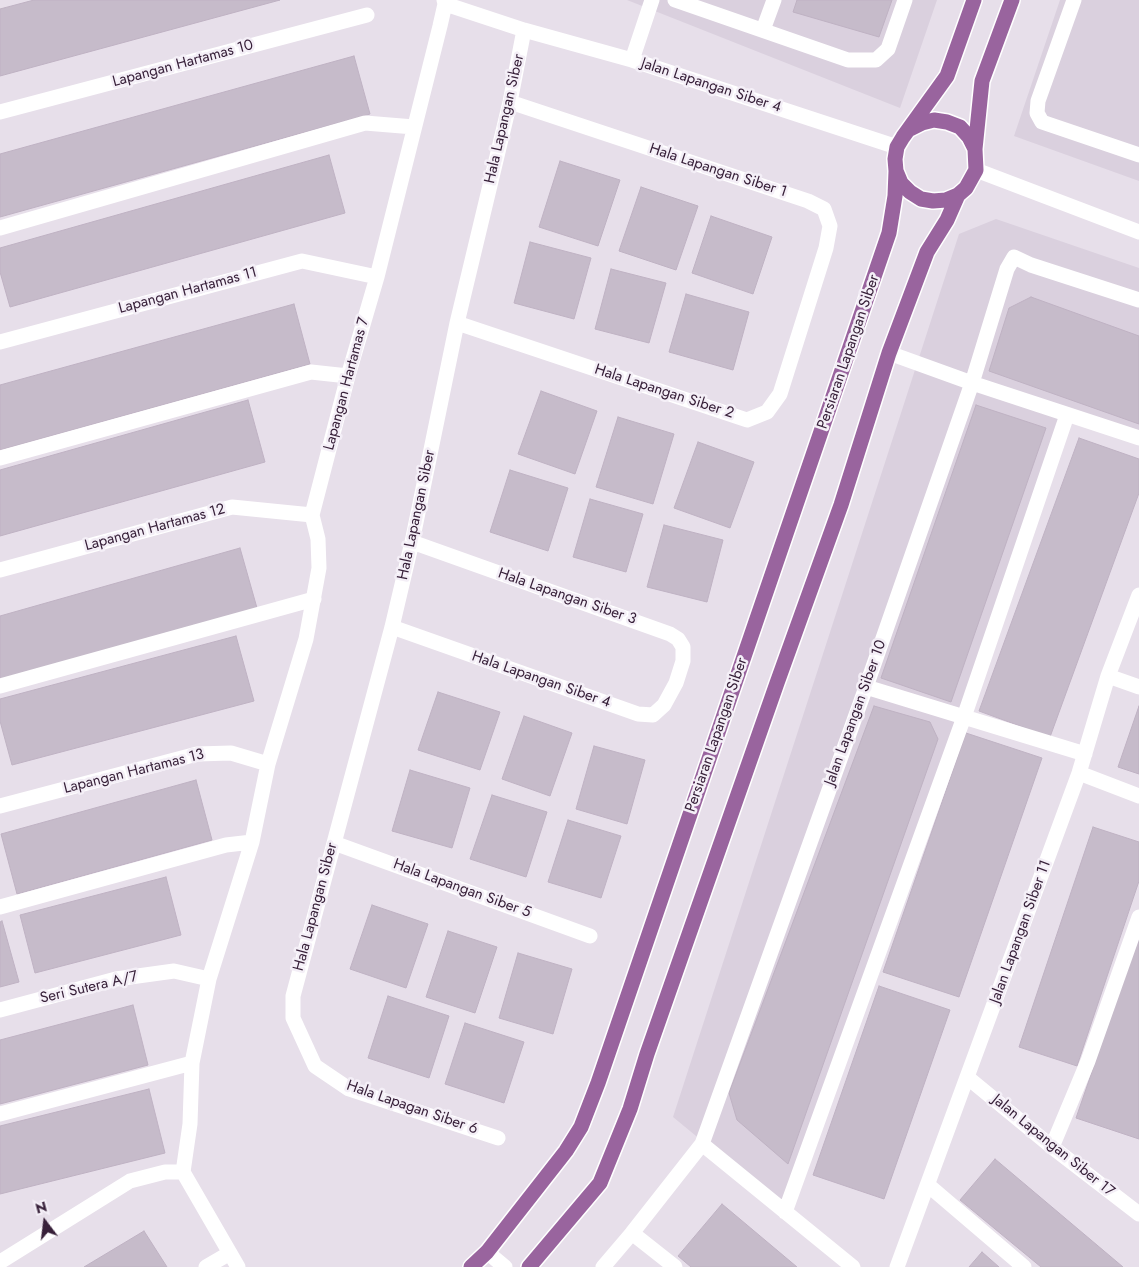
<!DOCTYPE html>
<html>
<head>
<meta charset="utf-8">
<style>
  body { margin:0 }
  #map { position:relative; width:1139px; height:1267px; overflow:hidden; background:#e7dfea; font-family:Jost,sans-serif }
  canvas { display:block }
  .north { position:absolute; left:20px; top:1197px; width:50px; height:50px; -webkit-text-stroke:4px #f4eff7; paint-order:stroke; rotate:345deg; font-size:14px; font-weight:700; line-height:20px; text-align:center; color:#372039 }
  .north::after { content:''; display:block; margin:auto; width:18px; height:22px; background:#372039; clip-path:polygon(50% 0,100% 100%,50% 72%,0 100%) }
</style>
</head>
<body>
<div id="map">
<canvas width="1139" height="1267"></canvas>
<div class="north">N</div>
</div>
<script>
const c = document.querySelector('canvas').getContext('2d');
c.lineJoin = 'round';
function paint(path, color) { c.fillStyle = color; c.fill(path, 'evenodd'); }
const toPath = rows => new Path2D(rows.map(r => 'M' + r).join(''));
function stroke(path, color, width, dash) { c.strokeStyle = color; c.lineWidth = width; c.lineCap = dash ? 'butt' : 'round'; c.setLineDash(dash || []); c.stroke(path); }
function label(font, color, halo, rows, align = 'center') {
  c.font = font + ' Jost,sans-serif'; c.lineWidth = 5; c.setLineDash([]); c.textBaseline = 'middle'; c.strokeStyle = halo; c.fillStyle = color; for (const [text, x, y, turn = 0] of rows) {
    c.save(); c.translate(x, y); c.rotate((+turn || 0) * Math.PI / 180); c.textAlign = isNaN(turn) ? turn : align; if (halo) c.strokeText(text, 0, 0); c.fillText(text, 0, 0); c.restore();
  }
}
paint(toPath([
  [627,0,937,0,900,108],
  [1060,0,1139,0,1139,181,1014,136],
  [996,219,1139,268,1139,440,1067,415,787,1211,673,1117,959,234]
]), '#dad0de');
const building = toPath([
  [34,0,280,0,0,76,0,9,34,0],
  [797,0,892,0,879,37,793,12,797,0],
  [354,56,370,114,0,217,0,154,354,56],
  [329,155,345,213,10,307,0,272,0,248,329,155],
  [560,161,620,180,598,246,539,227,560,161],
  [641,187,698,206,676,270,619,251,641,187],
  [711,216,772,237,753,294,692,273,711,216],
  [530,242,591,258,574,319,514,303,530,242],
  [611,269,666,283,649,343,595,329,611,269],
  [686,294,749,312,733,370,669,352,686,294],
  [1031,297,1139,336,1139,424,989,371,1009,308,1031,297],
  [294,304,310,364,0,450,0,385,294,304],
  [541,391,597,411,575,474,518,454,541,391],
  [248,400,265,462,0,536,0,470,248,400],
  [976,405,1046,428,951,702,881,678,976,405],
  [618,417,674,434,653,504,596,487,618,417],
  [1079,438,1139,459,1139,493,1050,737,979,711,1079,438],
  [698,442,754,462,730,528,674,508,698,442],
  [510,470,568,488,548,551,490,532,510,470],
  [590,499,643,514,626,572,573,557,590,499],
  [664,525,723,540,707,602,647,587,664,525],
  [240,548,257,608,0,681,0,616,240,548],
  [236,636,254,701,12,765,0,721,0,699,236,636],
  [438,692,500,712,480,770,418,750,438,692],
  [874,706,930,722,938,739,788,1164,737,1120,729,1093,874,706],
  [1139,706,1139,774,1118,767,1139,706],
  [524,716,572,733,550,796,502,779,524,716],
  [966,733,1042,758,959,997,883,972,966,733],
  [594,746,645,760,627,824,576,809,594,746],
  [410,770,470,788,452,848,392,831,410,770],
  [196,780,212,840,17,894,1,834,196,780],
  [492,795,547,812,526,877,470,859,492,795],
  [568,820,621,836,601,898,548,882,568,820],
  [1093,827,1139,842,1139,881,1077,1066,1019,1047,1093,827],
  [166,877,181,935,35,973,20,915,166,877],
  [372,905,428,924,406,988,350,969,372,905],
  [2,921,19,982,0,987,0,922,2,921],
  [448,931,497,947,475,1013,426,997,448,931],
  [1139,936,1139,1139,1076,1118,1139,936],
  [518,953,572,969,553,1034,499,1018,518,953],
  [879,986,950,1010,884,1199,813,1175,879,986],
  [388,996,449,1016,429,1078,368,1058,388,996],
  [133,1005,148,1065,0,1104,0,1040,133,1005],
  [465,1023,524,1042,504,1103,445,1084,465,1023],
  [149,1089,165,1153,0,1194,0,1126,149,1089],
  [995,1159,1123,1267,1041,1267,960,1200,995,1159],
  [722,1204,797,1267,691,1267,678,1256,722,1204],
  [144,1231,167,1267,84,1267,144,1231],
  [982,1252,999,1267,969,1267,982,1252]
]);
paint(building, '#c6bbca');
stroke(building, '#bfb2c3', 1);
const major = toPath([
  [910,129,922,123,934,120,947,122,960,127,969,137,975,149,976,170,966,188,958,195,946,200,933,201,921,199,910,192,901,183,896,171,895,159,897,147,903,137,947,76,974,0],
  [975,149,982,81,1012,0],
  [471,1267,487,1252,566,1151,581,1127,598,1083,889,233,895,196,896,171],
  [529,1267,600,1183,630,1109,647,1054,777,683,841,505,889,353,927,252,947,220,958,195]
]);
stroke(major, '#fff', 18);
stroke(toPath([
  [675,0,848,60,876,60,888,49,905,0],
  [1074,0,1038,101,1037,113,1042,122,1139,155],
  [445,4,524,30,632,60,897,147],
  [763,30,774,0],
  [632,60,652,0],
  [0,112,367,15],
  [976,170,1139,232],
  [0,228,365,123,414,127],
  [457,323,747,420,767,412,780,394,826,248,830,226,824,209,808,201,510,102],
  [0,342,302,261,377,277],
  [889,353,972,383,1139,438],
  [0,458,311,372,348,376],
  [0,570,232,507,312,515],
  [392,627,638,714,653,715,664,705,676,683,683,661,683,647,678,639,670,634,412,542],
  [1108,676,1139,687],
  [0,686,314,599],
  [866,687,1085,754],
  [1079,773,1139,796],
  [0,806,197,754,231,753,268,764],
  [334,843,590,936],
  [0,907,226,845,252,842],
  [0,1010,116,979,174,971,209,979],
  [967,1077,1052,1147,1139,1214],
  [0,1114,192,1063],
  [498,1138,349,1089,315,1066,293,1018,293,996,392,627,412,542,457,323,510,102,524,30],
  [702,1144,853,1267],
  [1052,1147,1088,1061,1139,917],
  [928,1185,1024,1267],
  [785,1212,964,717,1067,415],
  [632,1233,675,1267],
  [487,1252,505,1267],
  [0,1262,130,1181,165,1172,183,1172],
  [206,1267,230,1253],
  [238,1267,183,1172,190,1124,192,1063,209,979,252,842,268,764,306,639,319,568,318,539,312,515,348,376,377,277,440,26,445,4,444,0],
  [603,1267,632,1233,702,1144,866,687,972,383,1007,269,1014,257,1031,265,1139,300],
  [897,1267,1079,773,1108,676,1139,595]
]), '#fff', 15);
stroke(major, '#99649e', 15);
label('15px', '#372039', '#f4eff7', [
  ["Lapangan Hartamas 10",183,64,-15],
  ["Jalan Lapangan Siber 4",711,86,18],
  ["Hala Lapangan Siber",505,119,-77],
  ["Hala Lapangan Siber 1",718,171,18],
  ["Lapangan Hartamas 11",188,291,-15],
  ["Persiaran Lapangan Siber",849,352,-71],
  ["Lapangan Hartamas 7",347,384,-75],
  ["Hala Lapangan Siber 2",664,392,18],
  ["Hala Lapangan Siber",417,515,-78],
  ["Lapangan Hartamas 12",155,528,-15],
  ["Hala Lapangan Siber 3",567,597,19],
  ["Hala Lapangan Siber 4",541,680,19],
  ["Jalan Lapangan Siber 10",856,713,-70],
  ["Persiaran Lapangan Siber",717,735,-71],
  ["Lapangan Hartamas 13",134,772,-14],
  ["Hala Lapangan Siber 5",462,889,20],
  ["Hala Lapangan Siber",316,907,-75],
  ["Jalan Lapangan Siber 11",1021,932,-70],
  ["Seri Sutera A/7",89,988,-13],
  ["Hala Lapagan Siber 6",412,1108,19],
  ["Jalan Lapangan Siber 17",1053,1146,39]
]);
</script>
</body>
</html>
